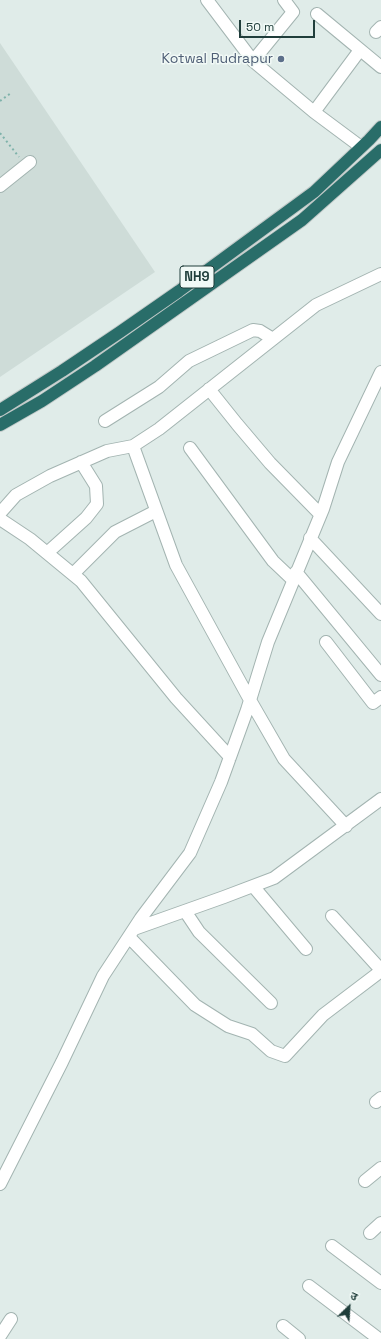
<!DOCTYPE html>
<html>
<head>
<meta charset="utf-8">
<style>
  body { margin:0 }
  #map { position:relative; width:381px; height:1339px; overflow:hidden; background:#e0ece9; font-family:"Space Grotesk","Noto Sans Devanagari",sans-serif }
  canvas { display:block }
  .north { position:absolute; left:329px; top:1287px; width:40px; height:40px; -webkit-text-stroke:3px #f1f9f6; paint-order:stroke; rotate:25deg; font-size:11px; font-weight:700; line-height:16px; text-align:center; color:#203e3b }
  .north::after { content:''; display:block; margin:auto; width:14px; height:18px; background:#203e3b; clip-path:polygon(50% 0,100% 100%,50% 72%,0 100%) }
  .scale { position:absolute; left:239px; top:20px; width:76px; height:18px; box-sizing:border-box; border:2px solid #203e3b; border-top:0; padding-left:5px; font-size:12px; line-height:14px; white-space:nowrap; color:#203e3b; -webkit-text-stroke:3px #f1f9f6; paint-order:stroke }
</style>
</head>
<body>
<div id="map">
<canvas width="381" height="1339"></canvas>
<div class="north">उ</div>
<div class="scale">50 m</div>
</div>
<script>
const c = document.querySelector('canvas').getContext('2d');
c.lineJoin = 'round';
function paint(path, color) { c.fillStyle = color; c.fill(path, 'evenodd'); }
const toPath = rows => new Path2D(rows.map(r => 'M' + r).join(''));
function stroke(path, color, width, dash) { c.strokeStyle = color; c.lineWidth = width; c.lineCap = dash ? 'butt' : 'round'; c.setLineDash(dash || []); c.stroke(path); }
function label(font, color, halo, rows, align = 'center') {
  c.font = font + ' "Space Grotesk",sans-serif'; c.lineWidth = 3; c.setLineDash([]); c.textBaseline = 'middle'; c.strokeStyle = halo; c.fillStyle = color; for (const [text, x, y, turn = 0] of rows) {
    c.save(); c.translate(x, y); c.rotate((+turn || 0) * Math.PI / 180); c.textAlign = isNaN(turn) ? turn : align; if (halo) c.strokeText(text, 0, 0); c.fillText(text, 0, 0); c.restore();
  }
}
paint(toPath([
  [0,43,155,272,0,377]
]), '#cedcd8');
const minor = toPath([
  [207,0,253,61,314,112,361,147],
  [317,14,381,67],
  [376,32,381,27],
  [253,61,293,12,284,0],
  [314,112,360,50],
  [0,186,30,162],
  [209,389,237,424,270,463,320,514],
  [105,421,159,387,189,361,253,330,260,331,273,339],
  [133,446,176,565,250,700,284,759,346,826],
  [190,448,273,561,293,580],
  [0,513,16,495,50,476,107,451,133,446,159,429,316,305,381,274],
  [0,519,30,539,81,581,176,698,230,757],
  [310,538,381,614],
  [47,553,86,518,97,504,96,486,81,462],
  [296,572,381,675],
  [73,574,115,532,156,511],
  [326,642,373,703,381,697],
  [253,886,306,949],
  [185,911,199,932,271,1003],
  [332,916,381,970],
  [134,929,224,897,274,878,381,799],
  [129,937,195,1005,228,1026,252,1034,271,1051,285,1056,323,1015,381,971],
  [376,1102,381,1098],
  [365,1181,381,1168],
  [0,1184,62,1062,103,976,141,918,190,853,221,782,247,710,268,642,323,509,338,462,381,372],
  [370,1233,381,1223],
  [332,1246,381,1283],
  [309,1286,379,1339],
  [283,1326,299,1339],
  [0,1336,11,1319]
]);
const highway = toPath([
  [0,410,62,371,120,332,179,291,314,192,369,140,381,127],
  [0,425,42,401,95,366,302,220,381,150]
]);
stroke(minor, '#a3b4b1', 14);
stroke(highway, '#c1c9c8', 14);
stroke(toPath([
  [0,101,11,93],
  [0,133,19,157]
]), '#7eb2aa', 2, [2, 3]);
stroke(minor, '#fff', 12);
stroke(highway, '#296d69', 12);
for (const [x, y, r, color] of [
  [281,59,4,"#5c6f8a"]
]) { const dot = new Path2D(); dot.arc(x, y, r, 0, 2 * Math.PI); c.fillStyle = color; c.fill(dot); stroke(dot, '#f1f9f6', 1.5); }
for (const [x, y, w] of [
  [197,277,34]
]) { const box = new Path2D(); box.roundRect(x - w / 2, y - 11, w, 22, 3); c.fillStyle = '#f1f9f6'; c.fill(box); stroke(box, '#203e3b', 1); }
label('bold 13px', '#203e3b', null, [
  ["NH9",197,277]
]);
label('14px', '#4e5e75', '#f1f9f6', [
  ["Kotwal Rudrapur",273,59]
], 'right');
</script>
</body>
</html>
